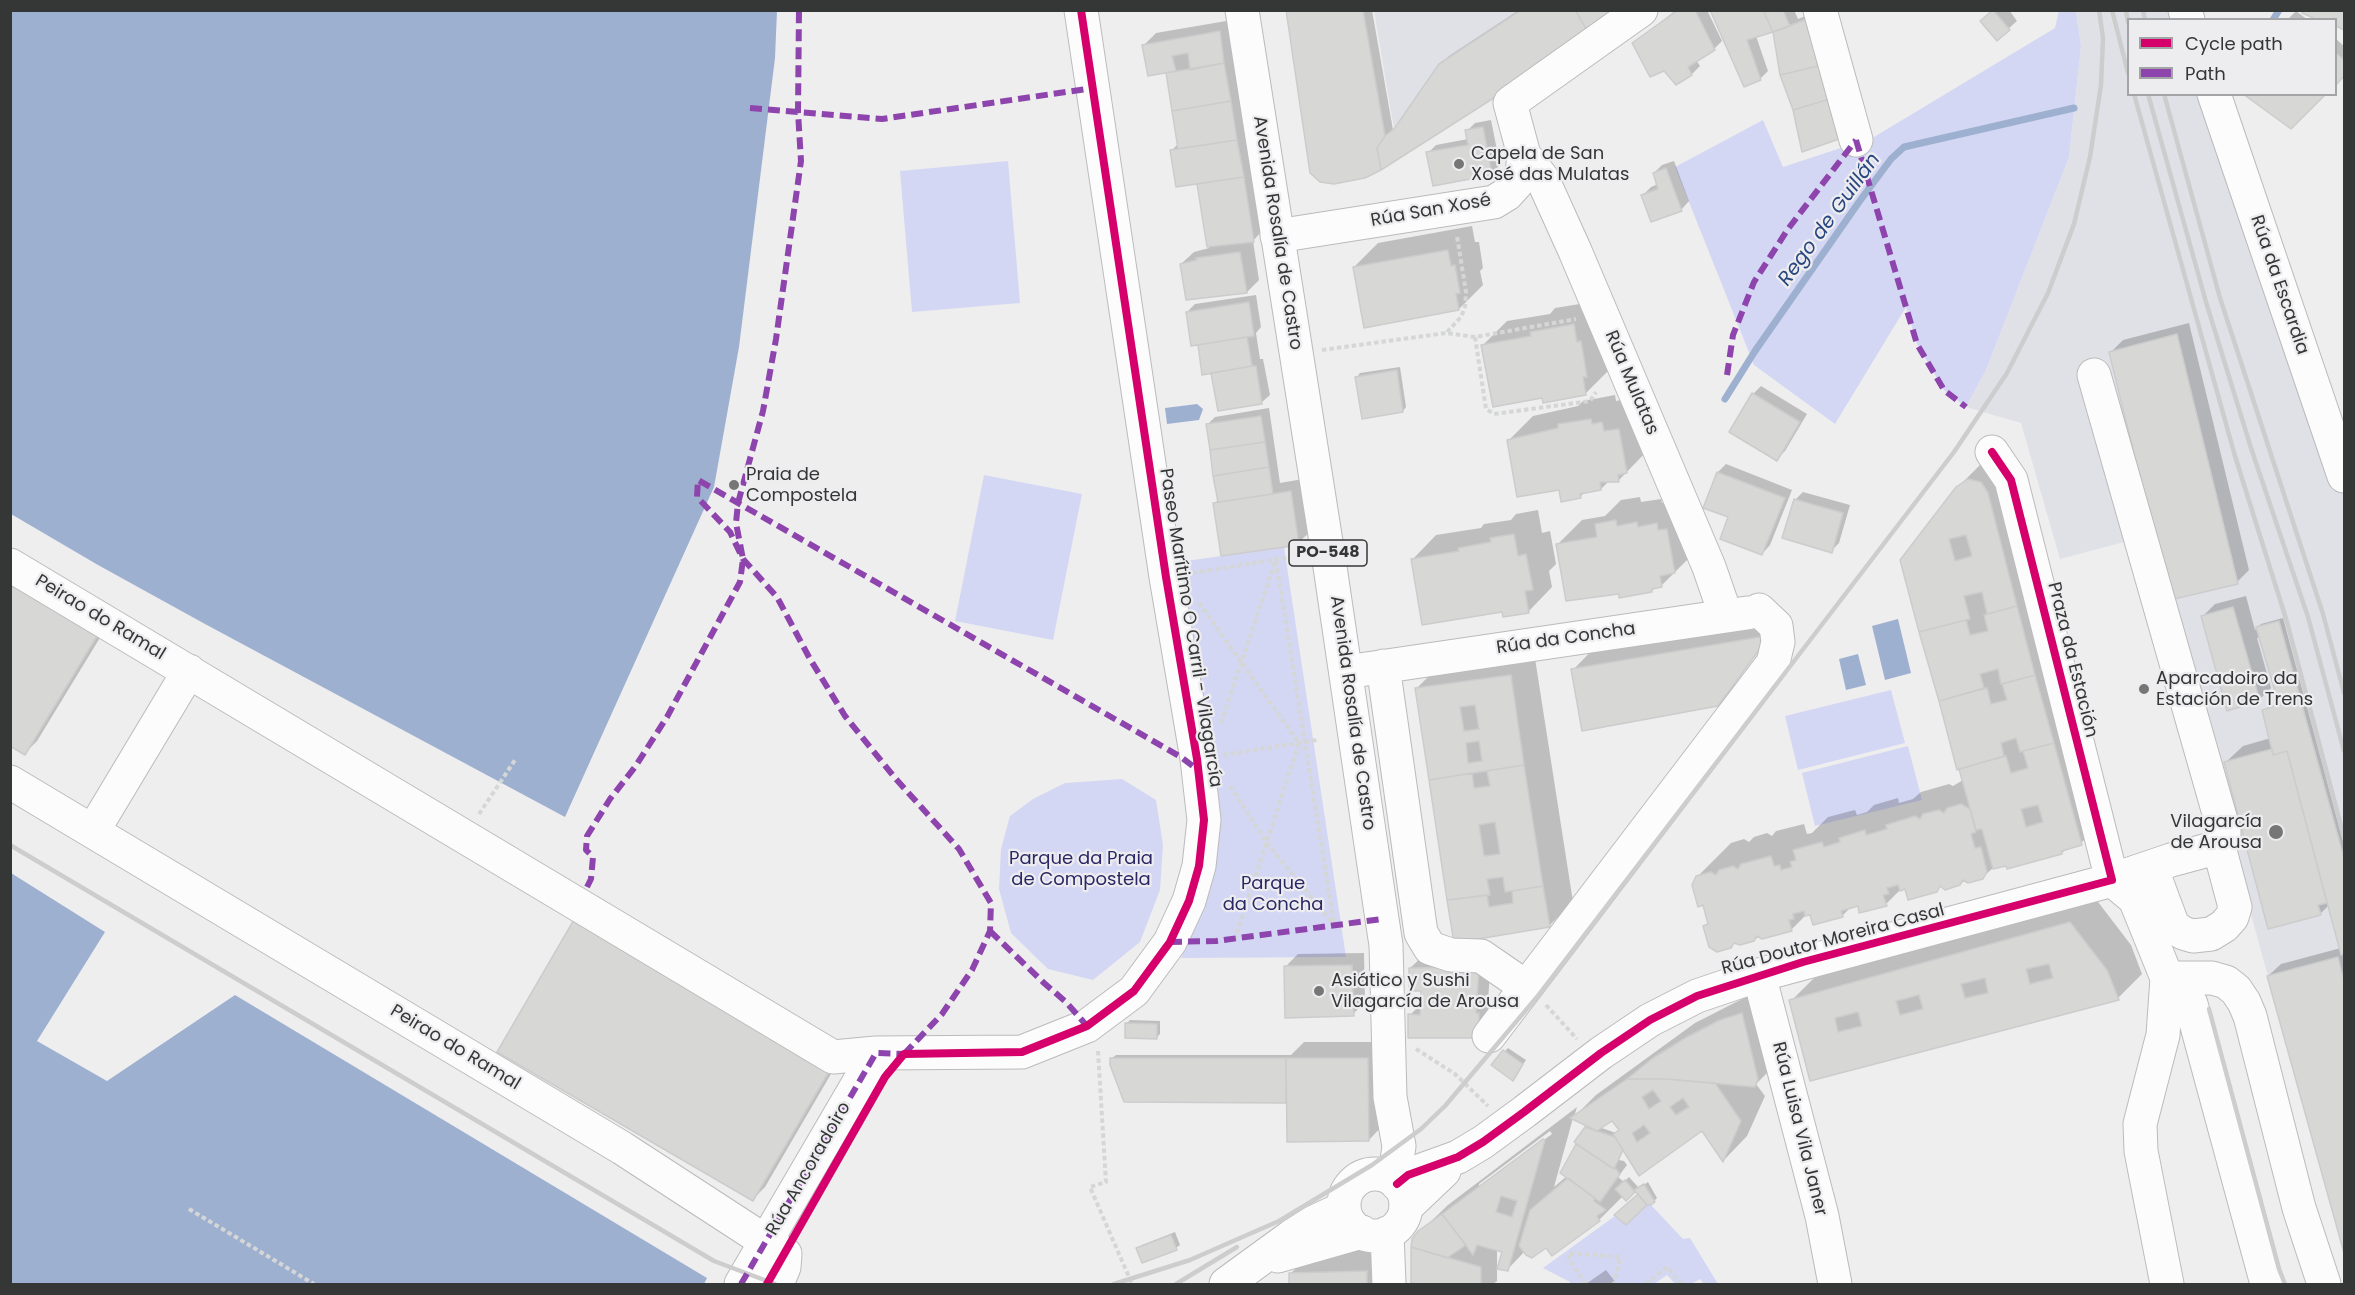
<!DOCTYPE html>
<html>
<head>
<meta charset="utf-8">
<style>
  body { margin:0 }
  #map { position:relative; width:2355px; height:1295px; overflow:hidden; background:#eeeeef; font-family:Poppins,sans-serif }
  canvas { display:block }
  .frame { position:absolute; inset:0; border:12px solid #353636; pointer-events:none }
  .legend { position:absolute; left:2127px; top:18px; width:210px; height:78px; box-sizing:border-box; background:#ededf0; border:2px solid #a3a4a6; margin:0; padding:8px 10px; list-style:none; font-size:18px; color:#353636 }
  .legend li { display:flex; align-items:center; gap:12px; height:30px }
  .legend b { width:30px; border:2px solid #a3a4a6 }
</style>
</head>
<body>
<div id="map">
<canvas width="2355" height="1295"></canvas>
<div class="frame"></div>
<ul class="legend">
<li><b style="height:8px;background:#d6006c"></b>Cycle path</li>
<li><b style="height:8px;background:#8e44ad"></b>Path</li>
</ul>
</div>
<script>
const c = document.querySelector('canvas').getContext('2d');
c.lineJoin = 'round';
function paint(path, color) { c.fillStyle = color; c.fill(path, 'evenodd'); }
const toPath = rows => new Path2D(rows.map(r => 'M' + r).join(''));
function stroke(path, color, width, dash) { c.strokeStyle = color; c.lineWidth = width; c.lineCap = dash ? 'butt' : 'round'; c.setLineDash(dash || []); c.stroke(path); }
function label(font, color, halo, rows, align = 'center') {
  c.font = font + ' Poppins,sans-serif'; c.lineWidth = 4.5; c.setLineDash([]); c.textBaseline = 'middle'; c.strokeStyle = halo; c.fillStyle = color; for (const [text, x, y, turn = 0] of rows) {
    c.save(); c.translate(x, y); c.rotate((+turn || 0) * Math.PI / 180); c.textAlign = isNaN(turn) ? turn : align; if (halo) c.strokeText(text, 0, 0); c.fillText(text, 0, 0); c.restore();
  }
}
paint(toPath([
  [1374,11,1521,11,1439,64,1394,129],
  [2076,11,2202,11,2205,19,2128,20,2128,94,2230,95,2344,476,2344,1253,2147,536,2060,559,2021,423,1966,407,1986,370,2069,157,2081,46]
]), '#e0e1e7');
paint(toPath([
  [2059,11,2076,11,2081,46,2069,157,1986,370,1966,407,1944,390,1917,344,1906,307,1835,424,1754,365,1675,167,1763,120,1783,167,1874,137,2055,28],
  [1008,161,1020,303,912,312,900,171],
  [984,475,1082,494,1053,640,955,621],
  [1284,547,1346,957,1181,958,1202,910,1172,563],
  [1891,690,1905,743,1798,770,1785,716],
  [1908,746,1922,800,1815,826,1802,773],
  [1122,779,1156,800,1163,845,1160,890,1140,942,1093,980,1048,969,1011,933,999,889,1001,849,1010,816,1033,799,1065,783],
  [1647,1205,1651,1205,1683,1239,1690,1238,1718,1284,1704,1284,1700,1279,1691,1284,1675,1284,1667,1275,1654,1284,1570,1284,1570,1282,1543,1268,1615,1216,1626,1225]
]), '#d4d7f3');
paint(toPath([
  [11,10,777,11,775,58,739,347,714,487,565,817,205,624,98,565,11,514],
  [1197,404,1203,409,1199,420,1167,424,1165,408],
  [1898,619,1911,673,1885,680,1872,626],
  [1858,654,1866,685,1846,690,1839,659],
  [11,873,105,932,37,1041,107,1081,235,995,707,1278,704,1284,11,1284]
]), '#9eb0d0');
paint(toPath([
  [1287,10,1372,10,1393,130,1398,126,1440,65,1449,56,1519,10,1616,10,1380,169],
  [1676,10,1707,10,1722,41,1714,49,1696,60,1700,66,1692,74,1665,69,1634,43],
  [1712,10,1794,10,1798,19,1815,12,1830,56,1774,30,1756,36,1768,71,1760,79],
  [1993,10,2009,10,2017,21,1997,39],
  [2296,11,2308,20,2287,20],
  [1232,20,1242,87,1238,92,1261,232,1253,241,1259,280,1247,292,1181,264,1194,252,1209,248,1199,184,1202,182,1171,151,1179,143,1167,71,1144,45,1156,33],
  [2336,39,2344,46,2344,74,2336,83],
  [1491,120,1500,165,1491,173,1428,153,1436,145,1468,139,1467,131,1475,123],
  [1674,161,1689,201,1681,210,1643,195,1651,187,1658,184,1654,173,1662,165],
  [1472,226,1475,242,1479,242,1483,268,1480,271,1483,285,1459,309,1354,267,1378,243],
  [1256,295,1261,327,1256,333,1260,359,1263,359,1270,395,1261,403,1212,371,1204,373,1199,344,1187,312,1195,304],
  [1598,301,1610,369,1586,393,1544,397,1483,345,1507,321,1550,314,1555,308],
  [2189,323,2249,570,2237,582,2110,353,2123,340],
  [1400,367,1406,407,1403,411,1357,377,1360,373],
  [1761,386,1807,414,1785,451,1777,459,1753,394],
  [1615,395,1616,401,1626,399,1650,448,1619,480,1609,481,1601,489,1586,491,1580,497,1560,488,1509,440,1533,416,1578,406,1583,401],
  [1269,408,1280,483,1303,479,1311,531,1298,543,1215,503,1219,499,1207,425,1215,417],
  [1987,458,2105,819,2081,843,2067,848,2062,853,1994,867,1982,878,1964,879,1959,884,1941,885,1936,891,1906,887,1901,889,1886,904,1859,904,1852,906,1842,916,1807,914,1791,930,1758,935,1753,940,1705,926,1709,922,1697,877,1731,843,1744,839,1749,842,1754,837,1767,833,1772,836,1776,831,1804,824,1807,834,1812,833,1828,817,1855,810,1857,815,1867,812,1874,805,1898,798,1899,803,1913,799,1921,792,1949,784,1953,786,1963,780,1933,682,1902,561,1957,488],
  [1726,464,1792,490,1770,545,1762,554,1730,517,1705,507,1718,472],
  [1803,492,1850,505,1839,543,1831,551,1795,500],
  [1640,497,1641,502,1661,499,1662,503,1681,500,1699,548,1662,585,1655,587,1651,591,1620,593,1558,544,1582,520,1605,516,1621,500],
  [1538,510,1542,533,1550,531,1556,564,1549,571,1552,587,1528,612,1503,610,1412,560,1436,535,1481,528,1484,524,1511,520,1516,514],
  [10,557,112,618,37,741,25,753],
  [2246,596,2255,630,2261,624,2283,618,2344,845,2344,1247,2268,976,2281,964,2341,948,2329,905,2320,914,2226,762,2243,746,2271,738,2264,711,2268,707,2280,703,2260,637,2257,638,2271,688,2259,700,2202,617,2215,604],
  [1785,621,1742,680,1717,705,1573,670,1597,645],
  [1765,639,1768,641,1736,684,1732,684],
  [1534,652,1573,902,1549,926,1455,941,1416,689,1440,665],
  [2095,898,2131,945,2142,974,2118,998,1811,1079,1791,1001,1815,977],
  [1364,953,1365,1002,1353,1014,1285,967,1298,954],
  [1423,956,1491,956,1488,1001,1491,1001,1491,1024,1410,1015,1422,1003,1422,989,1410,968],
  [1766,990,1779,1061,1756,1084,1765,1096,1747,1136,1724,1160,1702,1129,1624,1149,1619,1160,1624,1161,1627,1165,1618,1177,1624,1182,1629,1177,1639,1188,1648,1182,1657,1198,1654,1201,1635,1189,1626,1199,1623,1196,1599,1220,1547,1246,1525,1251,1507,1270,1504,1251,1497,1249,1497,1281,1493,1284,1412,1284,1412,1247,1423,1229,1448,1205,1577,1107,1574,1117,1596,1095,1695,1023,1746,997],
  [1573,1118,1588,1125,1562,1173,1567,1176,1554,1187],
  [1613,1118,1620,1129,1616,1133,1599,1127],
  [1550,1131,1552,1134,1479,1188,1479,1184],
  [1130,1020,1160,1021,1160,1034,1156,1038,1127,1023],
  [1304,1042,1384,1042,1385,1123,1369,1140,1288,1099,1285,1102,1112,1058,1116,1055,1291,1055],
  [1508,1048,1526,1060,1513,1079,1505,1051],
  [499,1051,842,1055,765,1187,753,1199],
  [1175,1232,1180,1245,1176,1248,1138,1248,1142,1245],
  [1400,1239,1400,1284,1290,1284,1290,1274,1324,1241],
  [1606,1270,1617,1284,1586,1284]
]), '#0003');
stroke(toPath([
  [2273,20,2279,10],
  [1725,399,1755,351,1859,202,1891,159,1904,147,2074,108]
]), '#9eb0d0', 7);
const building = toPath([
  [1286,10,1363,10,1385,136,1377,148,1381,170,1365,178,1334,184,1320,182,1310,173,1286,10],
  [1521,10,1575,10,1588,32,1500,94,1381,170,1377,148,1385,136,1394,129,1439,64,1521,10],
  [1575,10,1618,10,1588,32,1575,10],
  [1678,10,1695,10,1715,50,1688,67,1692,75,1676,85,1664,71,1650,77,1632,43,1678,10],
  [1710,10,1763,10,1773,32,1747,40,1761,80,1744,87,1710,10],
  [1763,10,1783,10,1790,26,1773,32,1763,10],
  [1993,10,2010,30,1997,41,1980,21,1993,10],
  [2303,10,2344,10,2344,30,2336,26,2336,20,2318,20,2302,13,2303,10],
  [1807,19,1822,65,1780,75,1773,32,1807,19],
  [1220,31,1224,63,1190,70,1188,53,1172,56,1176,71,1148,76,1142,45,1220,31],
  [2336,53,2344,60,2344,76,2336,85,2336,53],
  [1224,63,1231,101,1172,111,1166,73,1224,63],
  [1822,65,1830,99,1793,110,1780,75,1822,65],
  [2243,94,2326,94,2291,129,2243,94],
  [1830,99,1839,139,1802,152,1793,110,1830,99],
  [1231,101,1237,140,1178,149,1172,111,1231,101],
  [1483,127,1492,175,1433,186,1426,152,1468,145,1465,130,1483,127],
  [1237,140,1244,177,1176,187,1170,150,1237,140],
  [1666,168,1682,211,1651,222,1641,195,1658,189,1653,173,1666,168],
  [1244,177,1254,242,1207,247,1197,184,1244,177],
  [1448,250,1451,266,1455,265,1460,293,1456,294,1459,310,1364,328,1353,267,1448,250],
  [1240,252,1247,293,1186,300,1180,264,1197,260,1196,258,1240,252],
  [1249,302,1254,336,1191,346,1186,312,1249,302],
  [1574,324,1577,342,1581,341,1587,377,1583,377,1586,395,1543,403,1542,398,1493,407,1481,345,1531,336,1530,332,1574,324],
  [2177,334,2238,584,2170,600,2109,352,2177,334],
  [1247,337,1252,366,1202,375,1198,345,1247,337],
  [1252,366,1256,366,1262,404,1218,411,1211,373,1252,366],
  [1397,370,1403,412,1362,419,1355,377,1397,370],
  [1752,393,1800,422,1777,461,1729,432,1752,393],
  [1261,416,1265,442,1210,450,1206,424,1261,416],
  [1591,419,1592,424,1602,422,1604,431,1619,429,1627,473,1618,475,1619,482,1600,482,1601,490,1580,494,1581,498,1561,502,1559,490,1517,497,1507,440,1558,428,1558,424,1591,419],
  [1265,442,1269,467,1213,476,1210,450,1265,442],
  [1269,467,1273,494,1218,502,1213,476,1269,467],
  [1717,472,1785,498,1762,555,1720,539,1728,517,1703,508,1717,472],
  [1968,479,1981,482,1988,493,2017,606,1987,614,1982,592,1964,596,1970,619,1919,632,1900,560,1956,487,1968,479],
  [1966,535,1972,556,1955,561,1949,539,1966,535],
  [1291,491,1299,545,1221,556,1213,503,1291,491],
  [1794,499,1843,513,1832,553,1782,538,1794,499],
  [1616,520,1617,526,1637,522,1638,527,1657,523,1658,530,1667,529,1675,573,1660,576,1662,587,1652,589,1652,592,1619,598,1619,594,1566,601,1556,544,1597,537,1595,524,1616,520],
  [1514,534,1518,556,1526,554,1533,590,1525,591,1529,613,1503,617,1502,612,1422,625,1411,559,1459,551,1458,548,1491,542,1490,538,1514,534],
  [10,577,100,631,25,755,10,746,10,577],
  [2017,606,2035,675,2001,684,1998,669,1980,674,1984,688,1939,701,1919,632,1966,620,1970,635,1988,631,1984,615,2017,606],
  [2233,607,2260,701,2227,711,2201,616,2233,607],
  [2279,621,2344,858,2344,954,2341,955,2287,751,2273,755,2262,710,2279,705,2256,627,2279,621],
  [1760,637,1762,646,1718,706,1582,731,1571,669,1760,637],
  [1511,675,1524,765,1429,780,1415,688,1511,675],
  [1475,705,1479,729,1464,731,1460,707,1475,705],
  [1479,741,1482,761,1468,763,1466,743,1479,741],
  [2035,675,2054,743,2020,752,2016,738,2001,743,2004,756,1957,770,1939,701,1987,688,1991,704,2007,700,2002,684,2035,675],
  [2054,743,2082,845,2062,851,2062,854,2007,869,2006,866,1993,869,1982,829,1976,830,1959,769,2006,756,2011,773,2028,768,2023,751,2054,743],
  [2038,805,2043,822,2026,827,2021,809,2038,805],
  [2272,749,2273,755,2287,751,2327,903,2318,905,2321,915,2268,929,2224,762,2272,749],
  [1524,765,1543,886,1505,892,1503,877,1487,879,1490,895,1447,900,1429,780,1472,773,1474,788,1490,786,1487,771,1524,765],
  [1495,822,1500,854,1484,856,1479,825,1495,822],
  [1961,804,1970,809,1976,832,1971,834,1975,848,1981,847,1987,872,1983,879,1968,883,1963,880,1960,885,1945,890,1940,886,1937,892,1908,900,1905,889,1900,891,1898,885,1887,888,1889,894,1883,895,1887,906,1859,913,1858,906,1841,911,1843,917,1813,925,1810,915,1805,916,1804,911,1793,914,1794,919,1789,920,1792,931,1762,939,1757,936,1754,941,1740,945,1734,943,1731,948,1717,952,1709,947,1703,926,1708,924,1703,905,1698,907,1692,885,1696,876,1711,872,1716,875,1719,870,1733,866,1738,869,1741,864,1771,856,1774,866,1780,865,1781,870,1792,867,1790,862,1796,860,1793,850,1822,842,1824,847,1840,842,1839,838,1865,830,1866,835,1887,829,1886,825,1915,816,1920,819,1923,814,1939,810,1944,813,1947,808,1961,804],
  [1543,886,1550,927,1454,943,1447,900,1487,895,1489,907,1513,903,1512,891,1543,886],
  [575,918,831,1068,753,1201,497,1052,575,918],
  [2070,922,2107,970,2119,1000,1810,1081,1789,1000,2070,922],
  [2049,964,2053,978,2030,984,2026,969,2049,964],
  [1985,978,1988,993,1965,998,1961,984,1985,978],
  [1919,995,1923,1009,1900,1015,1896,1001,1919,995],
  [1858,1012,1862,1026,1838,1032,1835,1018,1858,1012],
  [2338,957,2344,981,2344,1253,2267,976,2338,957],
  [1352,965,1354,1016,1285,1018,1284,966,1352,965],
  [1479,967,1476,1013,1479,1013,1479,1038,1408,1038,1408,1014,1420,1015,1421,991,1409,991,1409,968,1479,967],
  [1742,1013,1758,1079,1755,1087,1665,1079,1627,1079,1653,1058,1687,1037,1720,1020,1742,1013],
  [1125,1023,1157,1024,1157,1039,1125,1038,1125,1023],
  [1503,1050,1523,1064,1513,1081,1491,1065,1503,1050],
  [1110,1058,1286,1058,1286,1103,1124,1102,1110,1065,1110,1058],
  [1286,1058,1368,1058,1369,1141,1287,1142,1286,1058],
  [1627,1079,1665,1079,1715,1083,1741,1121,1723,1162,1702,1131,1639,1176,1613,1134,1619,1130,1612,1121,1597,1131,1570,1118,1627,1079],
  [1653,1090,1661,1101,1649,1109,1642,1097,1653,1090],
  [1683,1098,1689,1107,1676,1115,1670,1107,1683,1098],
  [1644,1125,1650,1133,1637,1142,1632,1133,1644,1125],
  [1585,1127,1615,1137,1623,1150,1614,1169,1574,1142,1585,1127],
  [1543,1139,1545,1140,1508,1271,1497,1269,1502,1252,1477,1245,1473,1255,1442,1214,1543,1139],
  [1501,1196,1517,1201,1512,1217,1496,1212,1501,1196],
  [1576,1144,1614,1169,1615,1168,1620,1174,1600,1202,1560,1173,1576,1144],
  [1568,1178,1595,1198,1594,1201,1606,1210,1597,1216,1600,1221,1552,1256,1546,1248,1532,1258,1526,1255,1519,1246,1530,1210,1568,1178],
  [1625,1180,1635,1192,1626,1201,1615,1189,1625,1180],
  [1644,1184,1655,1202,1651,1205,1647,1205,1634,1190,1644,1184],
  [1638,1194,1647,1205,1626,1225,1614,1215,1638,1194],
  [1442,1214,1466,1245,1447,1258,1411,1247,1412,1239,1418,1231,1442,1214],
  [1171,1235,1177,1250,1142,1263,1136,1248,1171,1235],
  [1411,1247,1481,1267,1481,1284,1419,1284,1411,1283,1411,1247],
  [1367,1271,1367,1284,1289,1284,1289,1273,1367,1271]
]);
paint(building, '#d7d7d6');
stroke(building, '#cdcccd', 1.5);
const minor = toPath([
  [1820,10,1856,140],
  [2185,10,2188,20],
  [2214,94,2344,476],
  [1524,155,1542,178,1575,251,1709,567,1726,616],
  [1277,236,1494,202,1507,194,1516,184,1522,173,1524,155,1510,103,1641,10],
  [1992,452,2011,480,2112,880],
  [10,565,833,1057,876,1053,1022,1052,1087,1026,1134,991,1170,942,1189,901,1199,866,1204,820,1197,759,1166,577,1081,10],
  [1383,666,1421,933,1430,948,1451,955,1481,956,1526,987],
  [1346,672,1747,613],
  [10,782,622,1148,785,1254,784,1267,777,1284],
  [93,831,189,671],
  [2136,873,2150,877,2157,883,2173,926,2183,933,2193,936,2211,934,2224,926,2232,917,2235,907,2219,847],
  [2112,880,2135,899,2167,978,2191,1004,2267,1284],
  [1759,975,1822,1216,1835,1284],
  [2167,978,2212,978,2226,982,2236,990,2244,1002,2250,1016,2299,1208,2324,1284],
  [2167,978,2163,1035,2140,1124,2141,1151,2167,1284],
  [1489,1036,1773,663,1778,642,1776,626,1759,610],
  [1397,1184,1408,1175,1458,1157,1483,1142,1524,1112,1601,1053,1650,1020,1697,996,1759,975,2112,880,2171,860,2219,847,2224,838,2224,831,2094,375],
  [1406,1207,1444,1171],
  [741,1284,876,1053]
]);
const major = toPath([
  [1242,10,1330,567,1382,919,1386,945,1390,1097,1399,1146,1397,1161,1392,1179],
  '1344 1205a31 31 0 1 1 62 0a31 31 0 1 1-62 0Z',
  [1387,1233,1389,1284],
  [1278,1256,1362,1232],
  [1226,1284,1292,1236,1314,1222,1344,1208]
]);
stroke(minor, '#bbbbbc', 35);
stroke(major, '#bbbbbc', 35);
stroke(toPath([
  [1447,332,1461,317,1465,307,1466,292,1457,236],
  [1475,337,1486,409,1494,414,1590,401,1596,392],
  [1322,350,1446,333,1475,337,1576,319],
  [1276,561,1334,924],
  [1193,573,1290,557],
  [1199,603,1299,743,1235,939],
  [1221,723,1276,559],
  [1223,755,1317,740],
  [1230,786,1267,843,1334,925],
  [479,814,515,760],
  [1546,1005,1577,1039],
  [1416,1049,1455,1074,1488,1106],
  [1098,1051,1106,1182,1090,1187,1132,1284],
  [189,1209,314,1284],
  [1586,1284,1569,1260,1569,1253,1620,1257,1614,1284],
  [1646,1284,1667,1267,1681,1284]
]), '#d5d6d6', 4, [4.5, 3]);
stroke(minor, '#fcfcfd', 33);
stroke(major, '#fcfcfd', 33);
stroke(toPath([
  [2112,10,2128,73],
  [2126,10,2128,22],
  [2143,10,2145,20],
  [2134,94,2235,456,2287,622,2344,837],
  [2148,94,2206,302,2251,448,2308,617,2344,751],
  [2164,94,2220,298,2323,614,2344,693],
  [10,845,714,1261,775,1284],
  [2209,1009,2279,1269,2285,1284],
  [1114,1284,1190,1260,1279,1221,1372,1165,1421,1129,1445,1106,1537,997,1954,452,2007,373,2048,293,2074,224,2090,157,2101,85,2103,38,2099,10],
  [1176,1284,1237,1247]
]), '#cdcdcd', 4.5);
stroke(toPath([
  [750,108,882,119,1093,88],
  [1856,140,1917,344,1944,390,1966,407],
  [1727,375,1733,335,1754,282,1788,229,1856,140],
  [587,887,591,879,593,857,586,850,587,836,610,799,635,767,667,717,740,582,743,559,736,523,738,503,763,411,776,339,801,161,798,112,799,10],
  [990,931,1044,983,1066,1002,1087,1026],
  [1170,942,1216,941,1382,919],
  [904,1054,942,1014,972,970,990,931,991,903,959,849,895,778,845,716,810,659,777,597,743,559,730,532,697,497,698,480,1181,757,1198,770],
  [741,1284,876,1053,907,1054]
]), '#8e44ad', 6, [12, 6]);
stroke(toPath([
  [1397,1184,1408,1175,1458,1157,1483,1142,1524,1112,1601,1053,1650,1020,1697,996,1803,962,2112,880,2011,480,1992,452],
  [767,1284,885,1077,904,1054,1022,1052,1087,1026,1134,991,1170,942,1189,901,1199,866,1204,820,1197,759,1166,577,1081,10]
]), '#d6006c', 8);
for (const [x, y, r, color] of [
  [1459,164,6,"#767677"],
  [734,485,6,"#767677"],
  [2144,689,6,"#767677"],
  [2276,832,8,"#767677"],
  [1319,991,6,"#767677"]
]) { const dot = new Path2D(); dot.arc(x, y, r, 0, 2 * Math.PI); c.fillStyle = color; c.fill(dot); stroke(dot, '#ededf0', 2); }
for (const [x, y, w] of [
  [1328,553,78]
]) { const box = new Path2D(); box.roundRect(x - w / 2, y - 13, w, 26, 4.5); c.fillStyle = '#ededf0'; c.fill(box); stroke(box, '#353636', 1.5); }
label('bold 16px', '#353636', null, [
  ["PO-548",1328,553]
]);
label('18px', '#353636', '#ededf0', [
  ["Capela de San",1471,154],
  ["Xosé das Mulatas",1471,175],
  ["Praia de",746,475],
  ["Compostela",746,496],
  ["Aparcadoiro da",2156,679],
  ["Estación de Trens",2156,700],
  ["Vilagarcía",2262,822,"right"],
  ["de Arousa",2262,843,"right"],
  ["Asiático y Sushi",1331,981],
  ["Vilagarcía de Arousa",1331,1002]
], 'left');
label('18px', '#353636', '#ededf0', [
  ["Rúa San Xosé",1431,211,-10],
  ["Avenida Rosalía de Castro",1277,233,81],
  ["Rúa da Escardia",2279,285,71],
  ["Rúa Mulatas",1631,383,67],
  ["Peirao do Ramal",100,618,31],
  ["Paseo Marítimo O Carril - Vilagarcía",1190,628,81],
  ["Rúa da Concha",1566,639,-8],
  ["Praza da Estación",2072,660,76],
  ["Avenida Rosalía de Castro",1352,713,82],
  ["Rúa Doutor Moreira Casal",1833,940,-15],
  ["Peirao do Ramal",455,1048,31],
  ["Rúa Luisa Vila Janer",1799,1129,76],
  ["Rúa Ancoradoiro",809,1169,-60]
]);
label('18px', '#2a2864', '#ededf0', [
  ["Parque da Praia",1081,859],
  ["de Compostela",1081,880],
  ["Parque",1273,884],
  ["da Concha",1273,905]
]);
label('italic 20px', '#28467f', '#ededf0', [
  ["Rego de Guillán",1830,220,-54]
]);
</script>
</body>
</html>
